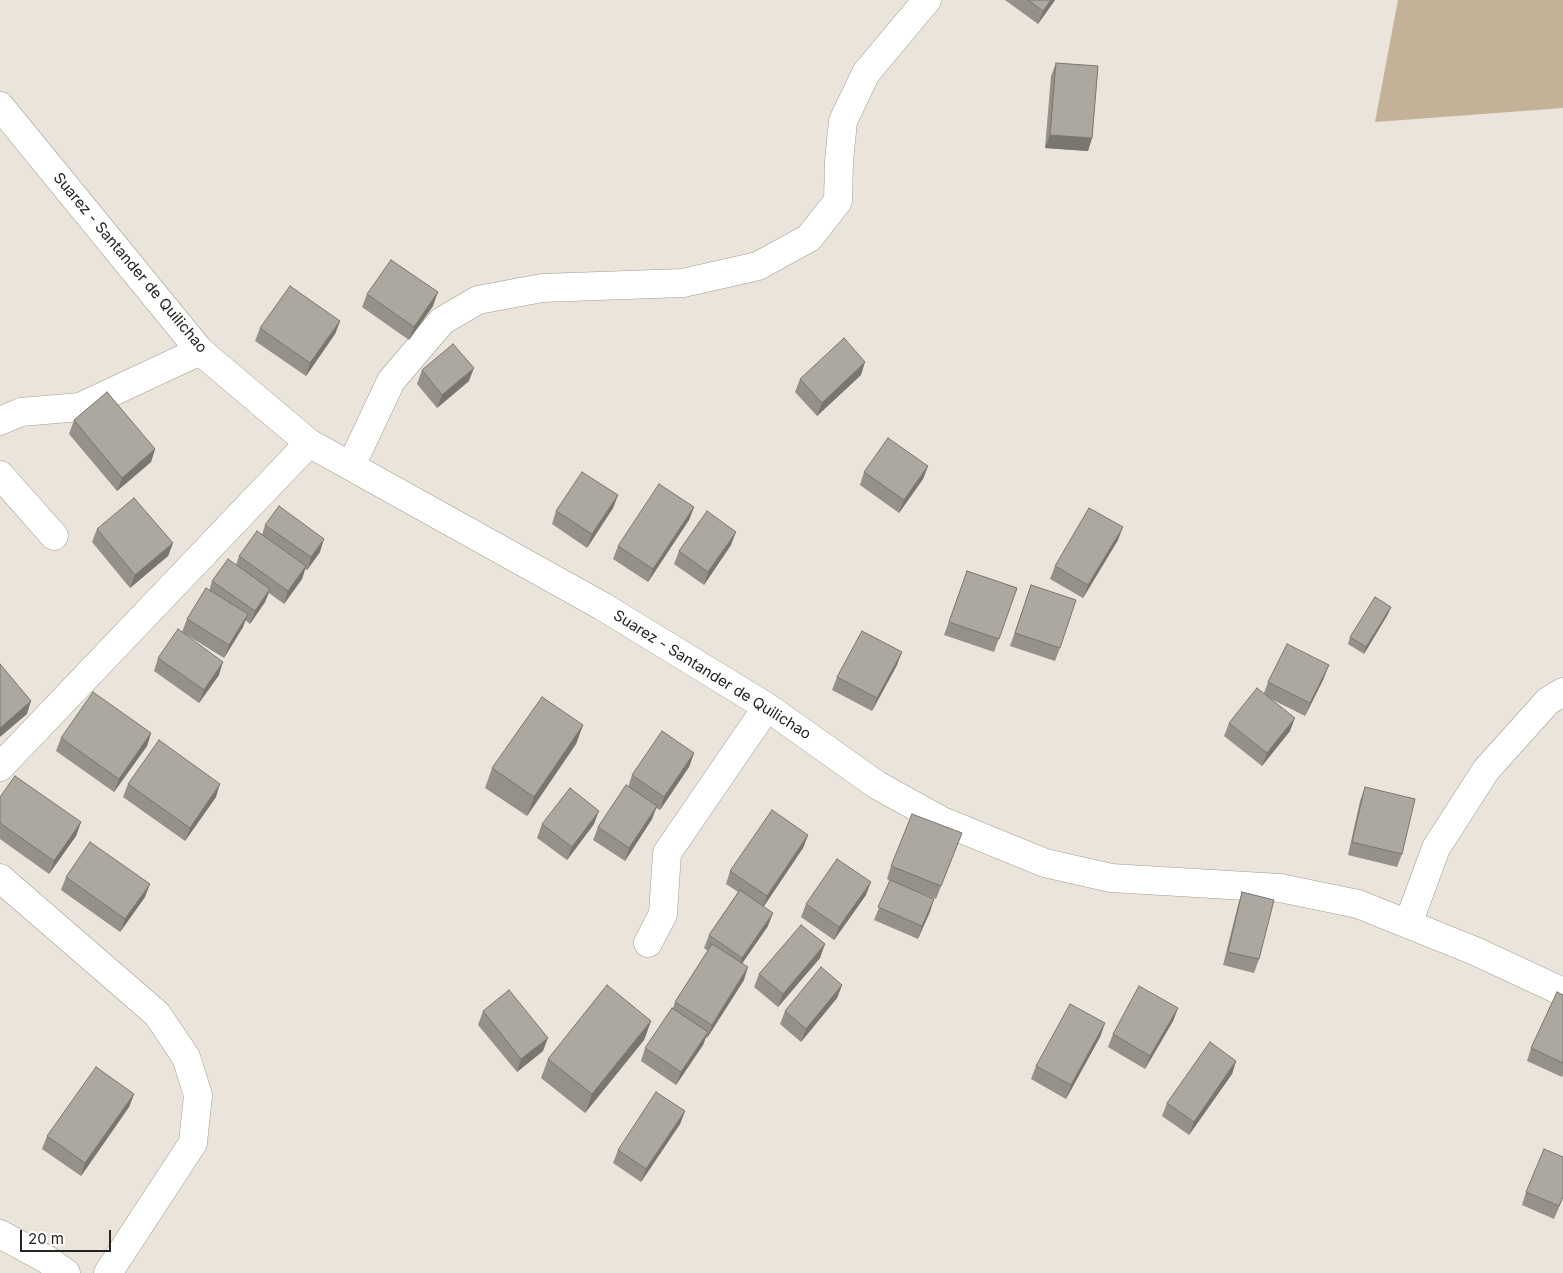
<!DOCTYPE html>
<html>
<head>
<meta charset="utf-8">
<style>
  body { margin:0 }
  #map { position:relative; width:1563px; height:1273px; overflow:hidden; background:#eae4db; font-family:Inter,sans-serif }
  canvas { display:block }
  .scale { position:absolute; left:20px; top:1230px; width:91px; height:22px; box-sizing:border-box; border:2px solid #262421; border-top:0; padding-left:6px; font-size:15px; line-height:18px; white-space:nowrap; color:#262421; -webkit-text-stroke:4px #fff; paint-order:stroke }
</style>
</head>
<body>
<div id="map">
<canvas width="1563" height="1273"></canvas>
<div class="scale">20 m</div>
</div>
<script>
const c = document.querySelector('canvas').getContext('2d');
c.lineJoin = 'round';
function paint(path, color) { c.fillStyle = color; c.fill(path, 'evenodd'); }
const toPath = rows => new Path2D(rows.map(r => 'M' + r).join(''));
function stroke(path, color, width, dash) { c.strokeStyle = color; c.lineWidth = width; c.lineCap = dash ? 'butt' : 'round'; c.setLineDash(dash || []); c.stroke(path); }
function label(font, color, halo, rows, align = 'center') {
  c.font = font + ' Inter,sans-serif'; c.lineWidth = 4.5; c.setLineDash([]); c.textBaseline = 'middle'; c.strokeStyle = halo; c.fillStyle = color; for (const [text, x, y, turn = 0] of rows) {
    c.save(); c.translate(x, y); c.rotate((+turn || 0) * Math.PI / 180); c.textAlign = isNaN(turn) ? turn : align; if (halo) c.strokeText(text, 0, 0); c.fillText(text, 0, 0); c.restore();
  }
}
paint(toPath([
  [1398,0,1563,0,1563,108,1375,122]
]), '#c3b297');
const minor = toPath([
  [0,421,21,412,80,407,200,351],
  [351,466,391,381,442,321,478,300,542,288,683,283,758,266,809,238,838,201,839,161,843,121,866,73,927,0],
  [0,475,54,536],
  [0,767,309,443],
  [0,878,157,1014,186,1057,198,1095,193,1143,108,1273],
  [1408,924,1436,848,1486,770,1548,701,1563,692],
  [648,943,663,914,667,853,767,707],
  [0,1234,46,1259,66,1273]
]);
const major = toPath([
  [0,106,200,351,309,443,602,606,767,707,877,785,942,821,1045,863,1111,878,1280,888,1358,904,1475,951,1563,992]
]);
stroke(minor, '#a19c93', 29);
stroke(major, '#a19c93', 29);
stroke(minor, '#fff', 28);
stroke(major, '#fff', 28);
paint(toPath([
  [1005,0,1055,0,1038,24],
  [1056,63,1092,138,1088,151,1045,148,1051,76],
  [367,294,433,306,409,340,362,307],
  [340,321,335,334,306,376,255,341,260,328],
  [422,370,469,381,437,408,417,384],
  [861,375,817,416,795,392,800,379],
  [74,420,155,449,151,462,117,491,69,434],
  [928,466,923,479,899,513,860,485,864,472],
  [618,495,613,508,587,548,552,524,556,511],
  [694,507,689,520,648,582,613,559,618,546],
  [265,525,320,552,307,570,305,569,302,579,284,604,269,593,265,602,250,624,245,620,243,627,224,658,182,632,187,619,209,591,212,581,236,565,239,556,262,535],
  [97,529,173,543,168,556,130,588,92,542],
  [1118,540,1083,598,1050,579,1055,566],
  [731,545,704,585,674,564,679,551],
  [967,571,1017,588,994,652,944,635],
  [1031,585,1060,648,1055,661,1010,646],
  [1391,607,1388,614,1364,654,1348,644,1350,637],
  [158,658,219,675,199,703,154,671],
  [897,665,872,711,832,690,837,677],
  [1324,678,1305,716,1271,699,1290,731,1262,766,1224,736,1229,723,1264,693,1268,682],
  [583,725,576,744,527,816,485,788,492,768],
  [151,733,147,746,114,792,56,751,61,738],
  [694,753,689,767,660,810,656,808,652,819,625,861,593,840,598,827,628,787,632,775],
  [128,784,216,797,185,841,123,797],
  [1365,787,1402,854,1397,867,1348,855,1360,801],
  [0,797,81,822,76,836,49,874,0,839],
  [542,824,594,824,567,860,537,838],
  [962,833,936,899,924,894,934,899,918,939,874,920,890,881,887,879,891,866],
  [808,835,803,848,764,906,768,926,742,963,744,980,707,1038,706,1037,703,1045,676,1085,641,1061,645,1048,673,1008,675,1002,708,951,704,948,709,935,738,892,726,884,730,871],
  [66,877,145,897,120,932,61,890],
  [1242,892,1259,959,1254,973,1223,965,1238,905],
  [866,895,834,940,801,917,806,904],
  [820,958,778,1007,754,987,759,974],
  [842,985,837,998,801,1042,780,1024,785,1011],
  [1563,995,1563,1075,1562,1077,1527,1061,1531,1048],
  [1178,1008,1173,1021,1145,1069,1108,1047,1113,1034],
  [483,1011,543,1051,517,1072,478,1025],
  [651,1021,644,1040,585,1113,541,1078,548,1059],
  [1105,1023,1100,1037,1066,1099,1031,1079,1036,1066],
  [1236,1061,1232,1074,1189,1135,1162,1116,1167,1103],
  [134,1094,129,1107,81,1176,42,1149,47,1136],
  [685,1111,680,1124,641,1182,613,1163,618,1150],
  [1526,1192,1563,1198,1554,1219,1522,1205]
]), '#959089');
paint(toPath([
  [1051,0,1055,0,1038,24,1043,11],
  [1050,135,1092,138,1088,151,1045,148],
  [438,292,433,306,409,340,414,327],
  [340,321,335,334,306,376,310,363],
  [865,362,861,375,817,416,822,403],
  [474,368,469,381,437,408,442,395],
  [155,449,151,462,117,491,122,478],
  [928,466,923,479,899,513,904,500],
  [618,495,613,508,587,548,592,534],
  [694,507,689,520,648,582,653,569],
  [1123,527,1118,540,1083,598,1088,585],
  [736,532,731,545,704,585,708,572],
  [324,539,320,552,307,570,311,557],
  [173,543,168,556,130,588,135,575],
  [306,566,302,579,284,604,288,591],
  [270,589,265,602,250,624,255,611],
  [1391,607,1388,614,1364,654,1366,647],
  [248,614,243,627,224,658,229,645],
  [902,652,897,665,872,711,877,698],
  [223,662,219,675,199,703,204,690],
  [1329,665,1324,678,1305,716,1310,703],
  [31,701,27,714,0,737,0,728],
  [1295,718,1290,731,1262,766,1267,753],
  [583,725,576,744,527,816,534,797],
  [151,733,147,746,114,792,119,779],
  [694,753,689,767,660,810,664,797],
  [220,784,216,797,185,841,190,828],
  [657,806,652,819,625,861,629,848],
  [599,811,594,824,567,860,572,847],
  [81,822,76,836,49,874,54,861],
  [808,835,803,848,762,909,767,896],
  [871,882,866,895,834,940,839,927],
  [150,884,145,897,120,932,125,919],
  [934,899,930,912,918,939,922,926],
  [773,913,768,926,737,971,742,958],
  [825,944,820,958,778,1007,783,994],
  [748,967,744,980,707,1038,712,1025],
  [842,985,837,998,801,1042,806,1029],
  [1178,1008,1173,1021,1145,1069,1150,1056],
  [651,1021,644,1040,585,1113,592,1094],
  [1105,1023,1100,1037,1066,1099,1071,1085],
  [708,1032,703,1045,676,1085,681,1072],
  [548,1038,543,1051,517,1072,521,1059],
  [1236,1061,1232,1074,1189,1135,1194,1122],
  [134,1094,129,1107,81,1176,85,1163],
  [685,1111,680,1124,641,1182,646,1169]
]), '#79766f');
const building = toPath([
  [1028,0,1051,0,1043,11,1028,0],
  [1056,63,1098,66,1092,138,1050,135,1056,63],
  [391,260,438,292,414,327,367,294,391,260],
  [290,286,340,321,310,363,260,328,290,286],
  [844,338,865,362,822,403,800,379,844,338],
  [453,344,474,368,442,395,422,370,453,344],
  [107,392,155,449,122,478,74,420,107,392],
  [888,438,928,466,904,500,864,472,888,438],
  [582,472,618,495,592,534,556,511,582,472],
  [659,484,694,507,653,569,618,546,659,484],
  [134,498,173,543,135,575,97,529,134,498],
  [279,506,324,539,311,557,265,525,279,506],
  [1089,508,1123,527,1088,585,1055,566,1089,508],
  [707,511,736,532,708,572,679,551,707,511],
  [257,531,306,566,288,591,239,556,257,531],
  [228,559,270,589,255,611,212,581,228,559],
  [967,571,1017,588,999,639,949,622,967,571],
  [1031,585,1076,600,1060,648,1015,633,1031,585],
  [206,588,248,614,229,645,187,619,206,588],
  [1375,597,1391,607,1366,647,1350,637,1375,597],
  [178,629,223,662,204,690,158,658,178,629],
  [862,631,902,652,877,698,837,677,862,631],
  [1287,644,1329,665,1310,703,1268,682,1287,644],
  [0,664,31,701,0,728,0,664],
  [1257,688,1295,718,1267,753,1229,723,1257,688],
  [93,692,151,733,119,779,61,738,93,692],
  [542,697,583,725,534,797,492,768,542,697],
  [662,731,694,753,664,797,632,775,662,731],
  [159,740,220,784,190,828,128,784,159,740],
  [15,776,81,822,54,861,0,823,0,797,15,776],
  [626,785,657,806,629,848,598,827,626,785],
  [1365,787,1415,799,1402,854,1352,842,1365,787],
  [570,788,599,811,572,847,542,824,570,788],
  [772,810,808,835,767,896,730,871,772,810],
  [912,814,962,833,941,886,891,866,912,814],
  [90,842,150,884,125,919,66,877,90,842],
  [837,859,871,882,839,927,806,904,837,859],
  [890,880,934,899,922,926,878,907,890,880],
  [740,890,773,913,742,958,709,935,740,890],
  [1242,892,1274,900,1259,959,1228,952,1242,892],
  [801,925,825,944,783,994,759,974,801,925],
  [712,944,748,967,712,1025,675,1002,712,944],
  [821,967,842,985,806,1029,785,1011,821,967],
  [607,985,651,1021,592,1094,548,1059,607,985],
  [1139,986,1178,1008,1150,1056,1113,1034,1139,986],
  [509,990,548,1038,521,1059,483,1011,509,990],
  [1557,992,1563,995,1563,1063,1531,1048,1557,992],
  [1070,1004,1105,1023,1071,1085,1036,1066,1070,1004],
  [672,1008,708,1032,681,1072,645,1048,672,1008],
  [1210,1042,1236,1061,1194,1122,1167,1103,1210,1042],
  [96,1067,134,1094,85,1163,47,1136,96,1067],
  [656,1092,685,1111,646,1169,618,1150,656,1092],
  [1544,1149,1563,1157,1563,1196,1559,1206,1526,1192,1544,1149]
]);
paint(building, '#ada89f');
stroke(building, '#79766f', 1);
label('15px', '#262421', '#fff', [
  ["Suarez - Santander de Quilichao",130,263,50],
  ["Suarez - Santander de Quilichao",712,675,32]
]);
</script>
</body>
</html>
